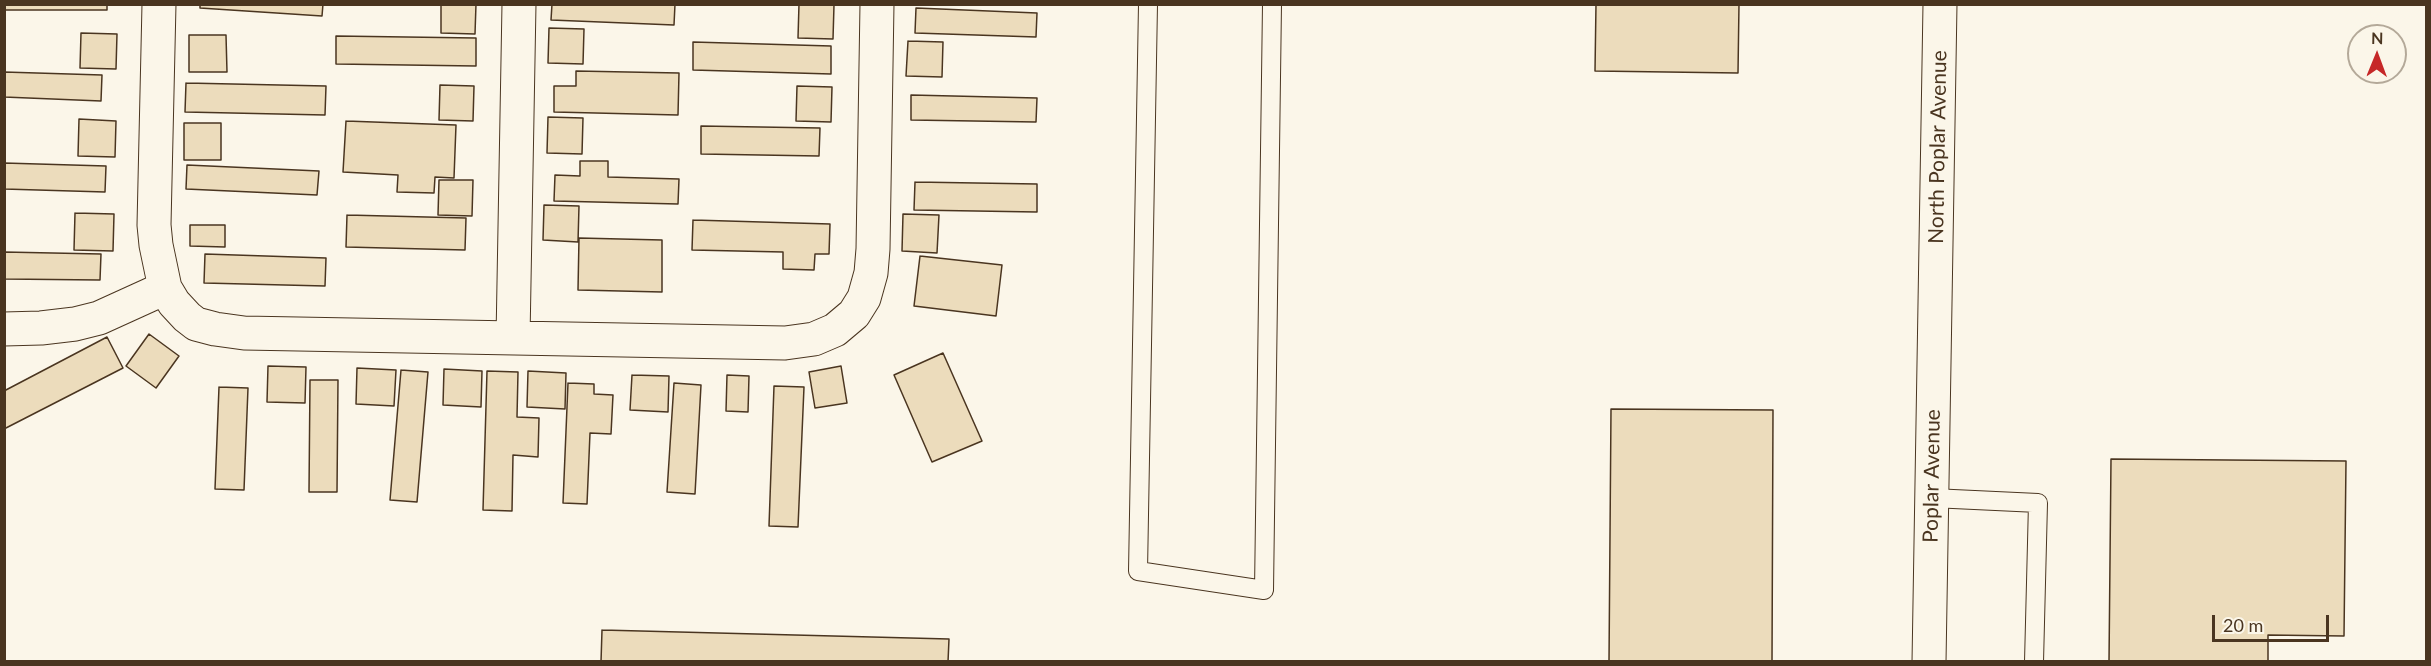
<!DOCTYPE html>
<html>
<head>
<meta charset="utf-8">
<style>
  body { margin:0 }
  #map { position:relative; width:2431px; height:666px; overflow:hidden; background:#fbf6e9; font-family:Lato,sans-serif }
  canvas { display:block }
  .frame { position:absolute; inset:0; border:6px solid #4a3520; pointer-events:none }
  .north { position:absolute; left:2347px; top:24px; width:60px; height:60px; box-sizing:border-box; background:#fbf6e9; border:2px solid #b4a999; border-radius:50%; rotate:1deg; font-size:16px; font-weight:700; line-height:24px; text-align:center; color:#4a3520 }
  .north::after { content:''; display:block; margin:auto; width:21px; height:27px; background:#c62828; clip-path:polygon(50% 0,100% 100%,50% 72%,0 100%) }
  .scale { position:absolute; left:2212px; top:615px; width:117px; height:27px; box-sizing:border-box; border:3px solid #4a3520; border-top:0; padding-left:8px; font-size:18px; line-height:21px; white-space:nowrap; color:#4a3520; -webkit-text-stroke:4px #fbf6e9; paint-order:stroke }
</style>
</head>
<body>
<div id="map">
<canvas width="2431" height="666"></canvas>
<div class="frame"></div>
<div class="north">N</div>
<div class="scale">20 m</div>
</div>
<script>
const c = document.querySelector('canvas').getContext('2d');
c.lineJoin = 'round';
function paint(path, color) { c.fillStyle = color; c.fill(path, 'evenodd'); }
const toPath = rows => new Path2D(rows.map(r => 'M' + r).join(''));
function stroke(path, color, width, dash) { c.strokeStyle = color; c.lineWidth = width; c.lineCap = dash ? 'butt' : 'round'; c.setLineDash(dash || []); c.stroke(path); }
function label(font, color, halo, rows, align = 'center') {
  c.font = font + ' Lato,sans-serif'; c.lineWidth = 4.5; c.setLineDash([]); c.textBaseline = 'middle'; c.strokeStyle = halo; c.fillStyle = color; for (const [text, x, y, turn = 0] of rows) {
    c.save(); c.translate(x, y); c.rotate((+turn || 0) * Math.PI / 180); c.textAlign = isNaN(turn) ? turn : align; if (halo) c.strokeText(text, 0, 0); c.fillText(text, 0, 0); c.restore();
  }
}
const building = toPath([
  [4,4,107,4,107,10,4,10,4,4],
  [200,4,323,4,322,16,200,8,200,4],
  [441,4,476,4,475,34,441,33,441,4],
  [552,4,675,4,674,25,551,20,552,4],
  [799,4,834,5,833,39,798,38,799,4],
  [1596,4,1739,4,1738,73,1595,71,1596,4],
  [916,8,1037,13,1036,37,915,33,916,8],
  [549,28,584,29,583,64,548,63,549,28],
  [81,33,117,34,116,69,80,68,81,33],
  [189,35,226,35,227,72,189,72,189,35],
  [336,36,476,38,476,66,336,64,336,36],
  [908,41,943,42,942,77,906,76,908,41],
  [693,42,831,46,831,74,693,70,693,42],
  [576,71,679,73,678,115,554,112,554,86,576,86,576,71],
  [4,72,102,75,101,101,4,97,4,72],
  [186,83,326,86,325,115,185,112,186,83],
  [440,85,474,86,473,121,439,120,440,85],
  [797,86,832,87,831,122,796,121,797,86],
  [911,95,1037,98,1036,122,911,120,911,95],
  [548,117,583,118,582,154,547,153,548,117],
  [79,119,116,121,115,157,78,156,79,119],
  [346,121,456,125,454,178,435,177,434,193,397,192,398,175,343,172,346,121],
  [184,123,221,123,221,160,184,160,184,123],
  [701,126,820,128,819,156,701,154,701,126],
  [580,161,608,161,608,177,679,179,678,204,554,201,555,175,580,176,580,161],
  [4,163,106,166,105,192,4,189,4,163],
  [187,165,319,171,317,195,186,189,187,165],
  [439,180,473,180,472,216,438,215,439,180],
  [915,182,1037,184,1037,212,914,210,915,182],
  [544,205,579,206,578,242,543,240,544,205],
  [75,213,114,214,113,251,74,250,75,213],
  [903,214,939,215,937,253,902,251,903,214],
  [347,215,466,218,465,250,346,247,347,215],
  [693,220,830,224,829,254,815,254,814,270,783,269,783,252,692,250,693,220],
  [190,225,225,225,225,247,190,246,190,225],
  [579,238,662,240,662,292,578,290,579,238],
  [4,252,101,254,100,280,4,279,4,252],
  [205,254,326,258,325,286,204,283,205,254],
  [920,256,1002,265,996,316,914,306,920,256],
  [149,334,179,356,156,388,126,366,149,334],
  [107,337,123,368,4,429,4,391,107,337],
  [943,353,982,441,932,462,894,375,943,353],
  [268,366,306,367,305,403,267,402,268,366],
  [841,366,847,403,815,408,809,372,841,366],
  [357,368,396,370,394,406,356,404,357,368],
  [444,369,482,371,481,407,443,405,444,369],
  [401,370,428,372,417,502,390,500,401,370],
  [487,371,518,372,517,417,539,418,538,457,513,455,512,511,483,510,487,371],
  [528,371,566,373,565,409,527,407,528,371],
  [632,375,669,376,668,412,630,410,632,375],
  [727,375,749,376,748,412,726,411,727,375],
  [310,380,338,380,337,492,309,492,310,380],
  [568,383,594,384,594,394,613,395,611,434,590,433,587,504,563,503,568,383],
  [674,383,701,385,695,494,667,492,674,383],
  [774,386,804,387,798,527,769,526,774,386],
  [219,387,248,388,244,490,215,489,219,387],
  [1611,409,1773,410,1772,662,1609,662,1611,409],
  [2111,459,2346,461,2344,636,2268,635,2268,662,2109,662,2111,459],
  [602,630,949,639,948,662,601,662,602,630]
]);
paint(building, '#ecdcbc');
stroke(building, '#4a3520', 1.5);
const service = toPath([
  [1148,4,1138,571,1264,590,1272,4],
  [1932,498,2038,503,2034,662]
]);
const minor = toPath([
  [159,4,154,225,156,245,165,288,174,303,187,317,196,324,215,329,244,333,785,343,814,339,835,330,854,314,864,298,871,273,873,249,877,4],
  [4,329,41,328,75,324,99,318,165,288],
  [513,338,519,4],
  [1929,662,1940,4]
]);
stroke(service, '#4a3520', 20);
stroke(minor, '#4a3520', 35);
stroke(service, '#fbf6e9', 18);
stroke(minor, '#fbf6e9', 33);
label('21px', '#4a3520', '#fbf6e9', [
  ["North Poplar Avenue",1938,147,-89],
  ["Poplar Avenue",1932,476,-89]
]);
</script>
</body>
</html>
